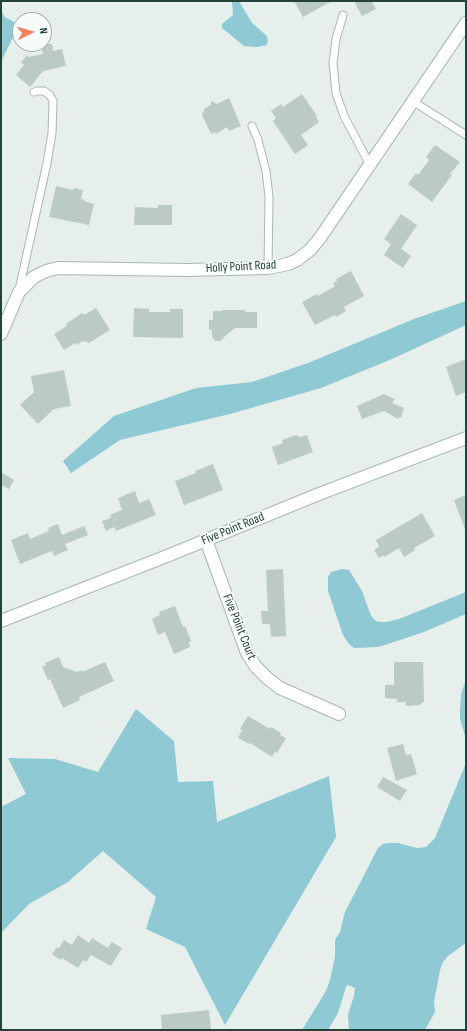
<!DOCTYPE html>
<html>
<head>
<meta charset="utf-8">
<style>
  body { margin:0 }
  #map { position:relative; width:467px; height:1031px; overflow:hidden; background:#e6efeb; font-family:"Sofia Sans Condensed",sans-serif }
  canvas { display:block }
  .frame { position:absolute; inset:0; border:2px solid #24423a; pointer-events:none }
  .north { position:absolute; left:12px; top:12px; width:40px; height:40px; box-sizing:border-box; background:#f7fbf9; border:1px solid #a3b1ad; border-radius:50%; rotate:84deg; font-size:11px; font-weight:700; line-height:16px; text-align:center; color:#24423a }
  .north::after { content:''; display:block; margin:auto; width:14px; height:18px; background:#f4845f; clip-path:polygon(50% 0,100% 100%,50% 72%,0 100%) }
</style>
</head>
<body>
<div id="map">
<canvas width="467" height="1031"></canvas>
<div class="frame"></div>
<div class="north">N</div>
</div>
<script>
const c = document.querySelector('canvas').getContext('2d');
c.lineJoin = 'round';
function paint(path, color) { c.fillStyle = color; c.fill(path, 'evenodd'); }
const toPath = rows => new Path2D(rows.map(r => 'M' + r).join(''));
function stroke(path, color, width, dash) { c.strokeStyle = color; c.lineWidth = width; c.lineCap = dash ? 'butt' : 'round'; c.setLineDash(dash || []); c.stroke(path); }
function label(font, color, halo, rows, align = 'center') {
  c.font = font + ' "Sofia Sans Condensed",sans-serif'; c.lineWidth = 3.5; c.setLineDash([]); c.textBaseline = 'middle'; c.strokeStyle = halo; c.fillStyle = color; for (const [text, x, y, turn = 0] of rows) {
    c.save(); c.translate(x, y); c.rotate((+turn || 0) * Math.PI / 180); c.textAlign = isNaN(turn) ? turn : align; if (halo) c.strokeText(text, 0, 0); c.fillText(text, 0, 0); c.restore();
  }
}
paint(toPath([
  [232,1,239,1,252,23,266,35,268,39,267,45,257,47,244,46,222,28,222,24,233,15],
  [1,11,5,17,14,22,15,33,1,62],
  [466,301,466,325,392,359,321,388,230,414,120,440,71,473,63,461,114,416,196,388,252,382,308,363,414,319],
  [342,569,349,570,362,591,371,616,376,621,380,622,386,622,399,619,466,592,466,614,424,632,391,643,378,647,354,648,349,644,343,635,328,591,328,577,331,572],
  [466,680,466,739,460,719,460,712,461,694],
  [136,709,174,741,178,782,213,781,217,822,329,776,336,837,225,1025,185,947,146,929,156,897,103,851,68,882,29,904,1,933,1,807,26,794,8,758,55,759,98,772],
  [466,763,466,943,448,956,443,962,440,970,434,1002,435,1012,425,1030,349,1030,348,1014,354,996,355,988,348,985,346,987,338,1013,328,1030,302,1030,326,991,330,980,335,957,335,940,340,932,345,912,378,848,383,844,388,843,398,843,417,848,426,847,435,838]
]), '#8ec9d4');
paint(toPath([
  [294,1,332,1,303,17],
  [354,1,371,1,376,9,362,16],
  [41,44,52,44,53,51,62,49,66,66,43,71,30,87,16,75,24,65,21,62,27,55,29,57,43,54],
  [302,94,317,116,316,117,319,122,301,135,308,145,295,154,273,121,276,118,271,111,281,104,283,107],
  [229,98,241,126,229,131,227,127,216,134,215,132,211,134,202,115,205,108,211,105,211,101,217,104],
  [435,145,460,162,450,174,452,175,432,202,408,184,416,173,418,175,429,160,426,157],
  [56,186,73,190,74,188,83,190,81,199,85,200,84,201,94,204,89,225,49,217],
  [158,205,172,205,172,225,134,225,135,207,158,208],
  [401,214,417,225,401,249,411,256,403,268,384,255,391,244,384,239],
  [351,271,364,296,344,307,346,311,336,317,335,315,315,325,302,302,317,294,318,296,335,286,333,283,337,281,336,279],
  [96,308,110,330,89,343,83,341,76,345,75,343,64,350,54,334,67,326,66,324,82,313,84,315],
  [134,308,149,309,149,312,170,312,170,309,183,309,183,338,133,337],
  [222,310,245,310,245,312,257,312,257,328,235,328,225,336,221,341,215,341,212,336,212,330,209,330,209,320,213,320,213,311,222,311],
  [466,359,466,392,456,396,446,367],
  [64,370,71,406,54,409,38,424,20,405,34,392,31,376],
  [384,394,395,399,392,403,404,408,401,418,399,417,398,419,384,411,362,419,357,406],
  [296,435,300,437,307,435,313,452,278,465,272,447,283,443,282,440],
  [213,464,223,490,184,505,175,481,196,473,195,471],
  [1,472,14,480,9,489,1,485],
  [135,491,139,503,149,499,156,515,116,531,114,527,106,531,102,521,111,518,110,515,122,510,118,498],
  [466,495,466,529,465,529,454,500],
  [422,513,435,536,414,548,415,550,404,557,399,548,384,557,384,555,379,558,374,550,379,547,376,540],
  [58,524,62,535,84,526,88,535,65,544,68,550,54,556,52,551,20,564,11,540,28,533,30,539,49,531,48,528],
  [283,569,286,636,271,637,270,624,262,624,261,611,268,611,266,570],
  [175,606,183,627,185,626,191,641,189,642,190,647,174,654,165,632,158,635,152,619,160,615,159,612],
  [59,657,63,667,77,672,81,670,82,672,105,662,114,681,79,697,80,700,63,708,50,679,48,680,42,667,46,665,45,663],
  [394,662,423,662,424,701,420,705,406,706,406,702,397,702,397,699,385,698,385,685,394,685],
  [248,716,270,729,271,727,281,733,280,735,286,738,277,753,275,752,272,757,250,743,249,744,238,738,242,730,240,729],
  [403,744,406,755,411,754,417,774,396,781,387,748],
  [383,777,407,790,400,801,377,787],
  [78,935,89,943,92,938,108,948,112,942,122,948,111,966,91,955,86,962,83,960,78,968,62,958,60,960,52,954,57,947,59,948,64,940,72,945],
  [209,1010,211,1030,162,1030,161,1015]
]), '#bbcac4');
const service = toPath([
  [343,15,336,39,333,63,336,93,344,116,370,165],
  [414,102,466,135],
  [252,126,258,140,266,171,269,197,268,268],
  [19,290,47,163,52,133,53,101,50,95,44,91,38,91,34,92]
]);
const minor = toPath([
  [1,334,19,292,34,277,46,271,58,268,187,270,268,268,288,264,297,260,310,250,320,238,466,23],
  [206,540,247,653,256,667,267,678,280,688,339,714],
  [1,621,167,556,319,494,466,438]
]);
stroke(service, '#a8b8b2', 9);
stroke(minor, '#a8b8b2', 14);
stroke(service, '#fff', 7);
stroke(minor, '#fff', 12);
label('13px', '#24423a', '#f7fbf9', [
  ["Holly Point Road",241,267,-3],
  ["Five Point Road",233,529,-22],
  ["Five Point Court",239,627,68]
]);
</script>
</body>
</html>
